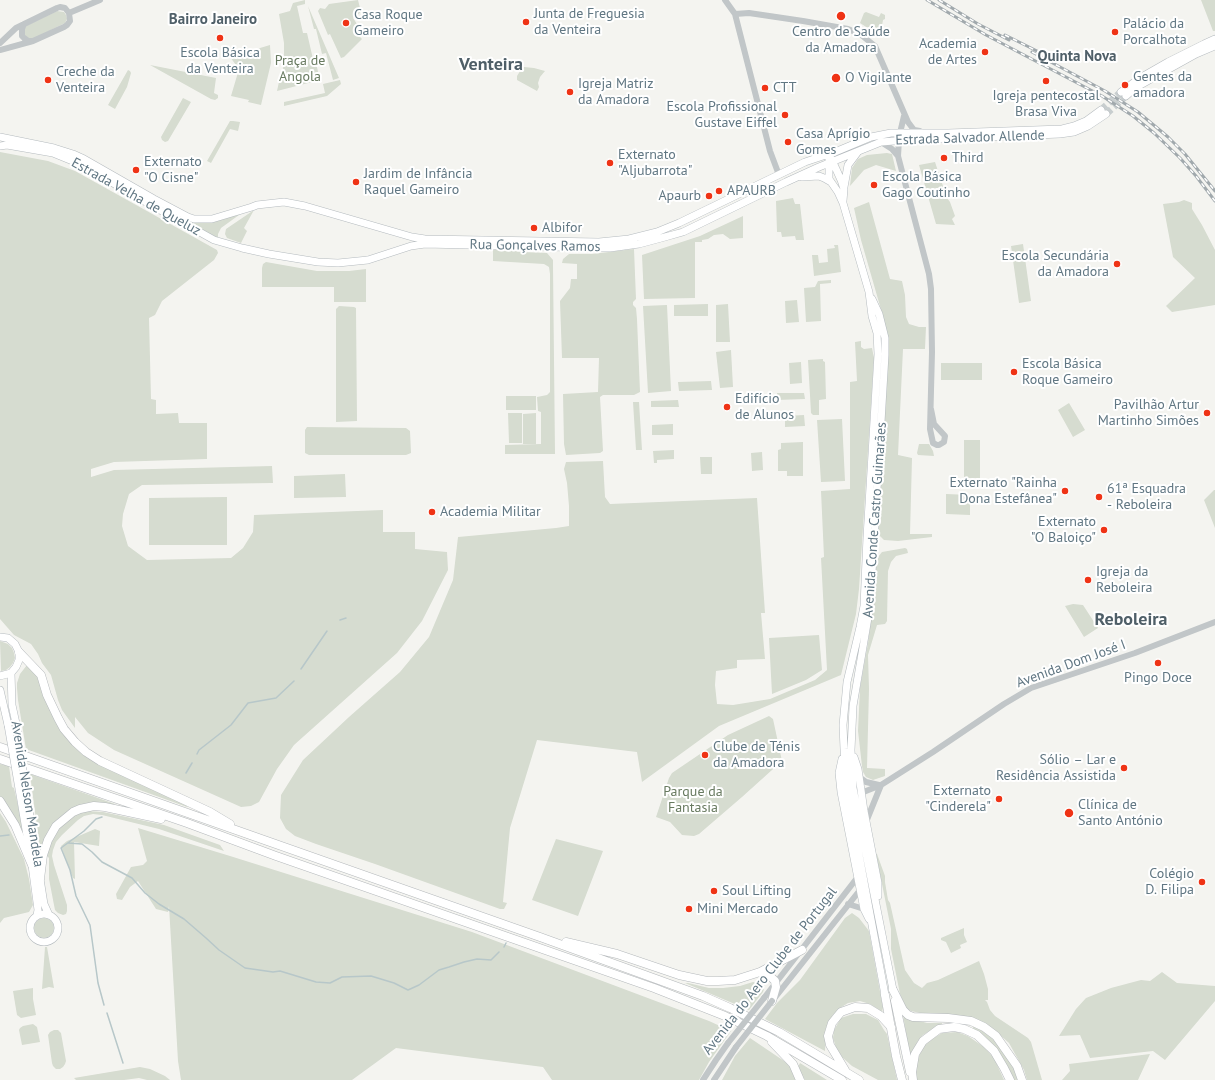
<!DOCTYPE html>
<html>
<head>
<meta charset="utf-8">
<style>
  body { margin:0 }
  canvas { display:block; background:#f4f4f0 }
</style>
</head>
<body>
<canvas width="1215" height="1080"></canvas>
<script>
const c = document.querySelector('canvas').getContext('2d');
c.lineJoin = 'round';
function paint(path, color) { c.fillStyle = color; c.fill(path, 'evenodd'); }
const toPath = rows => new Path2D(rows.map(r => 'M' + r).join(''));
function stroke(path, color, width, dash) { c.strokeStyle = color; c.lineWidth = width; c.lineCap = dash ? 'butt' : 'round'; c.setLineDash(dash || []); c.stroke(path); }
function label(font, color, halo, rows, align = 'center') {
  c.font = font + ' "PT Sans",sans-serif'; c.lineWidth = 4; c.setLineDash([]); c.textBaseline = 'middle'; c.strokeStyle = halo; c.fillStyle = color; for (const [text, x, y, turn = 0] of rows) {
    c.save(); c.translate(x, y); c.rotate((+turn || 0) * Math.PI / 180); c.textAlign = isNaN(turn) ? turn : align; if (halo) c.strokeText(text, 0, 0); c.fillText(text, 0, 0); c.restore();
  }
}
paint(toPath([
  [305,0,305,4,297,6,303,33,307,33,313,59,315,59,320,80,277,91,280,77,283,71,284,53,284,43,279,14,290,11,293,3],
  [358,0,361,12,353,18,363,33,360,37,362,39,344,57,341,58,330,34,328,35,318,11,320,8,325,9,329,4],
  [1201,0,1215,0,1215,31,1213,31],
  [308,6,339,78,333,80,326,53,322,54,316,29,314,29],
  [57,11,64,12,66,15,67,19,65,23,35,38,30,39,25,36,24,33,25,28,26,26],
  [866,12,879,17,881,13,885,15,885,19,883,20,881,31,874,32,860,23,864,13],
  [270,45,271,63,261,105,248,102,249,100,231,96,239,69,230,57],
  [150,65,216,78,214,93,218,95,218,98,215,100,211,99],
  [524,67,534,68,545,71,540,77,538,83,539,87,537,91,517,80,517,76,522,68],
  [128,70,130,71,131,73,127,87,115,109,108,105],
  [340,80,341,84,327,96,284,106,284,102,325,93,323,84],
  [183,98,191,102,168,141,165,142,162,140,161,137],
  [230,121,233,121,240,122,238,131,230,129,211,163,207,161],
  [0,152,48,161,75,171,217,250,218,253,214,260,162,301,155,315,149,318,151,399,156,400,156,414,178,413,179,423,207,423,207,459,114,462,91,469,91,477,114,470,272,466,273,483,142,485,129,494,123,514,122,526,128,546,147,560,231,558,243,548,253,532,254,515,383,510,383,532,415,532,415,549,447,552,448,570,422,621,397,653,294,745,277,769,259,802,251,806,241,807,114,750,88,733,75,717,75,728,62,710,58,700,51,675,42,663,38,654,31,644,14,635,0,619],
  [887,153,892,154,896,171,876,165,864,170,850,186,852,168,858,159,867,155],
  [935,162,947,198,950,202,955,216,952,219,955,225,936,224,919,165],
  [793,198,795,204,800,204,804,240,796,240,795,236,782,237,781,232,777,232,776,201],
  [1184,200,1192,203,1192,209,1202,225,1215,250,1215,305,1172,312,1166,306,1195,278,1173,257,1163,204,1179,202],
  [869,202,890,279,902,281,905,295,906,317,909,324,919,327,926,327,925,349,903,349,898,455,912,458,910,534,932,534,932,537,898,541,884,540,878,534,887,344,882,313,861,240,854,208],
  [254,210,244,228,247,231,241,243,227,238,225,234,226,229],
  [174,213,184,217,239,215,221,228,218,234,218,238,207,233],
  [743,216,743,238,730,239,723,234,714,235,708,239,702,240,702,242,695,242,695,298,644,299,642,255,700,236],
  [1023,244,1031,301,1019,303,1011,246],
  [834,245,838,245,841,272,814,276,812,255,818,255,819,263,828,262,827,249,835,248],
  [634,249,636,299,633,302,633,305,636,308,637,319,640,392,634,395,603,395,600,397,603,451,600,453,566,455,564,444,563,394,598,392,599,358,562,358,560,301,570,288,571,279,577,279,577,264,562,263,563,259,569,254,592,254],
  [493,250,509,250,521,252,547,253,553,260,553,265,555,454,505,454,505,445,541,444,541,412,538,411,537,397,547,395,550,392,550,274,549,267,544,264,493,261],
  [266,262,317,271,349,271,366,269,366,302,334,302,334,287,262,287,262,268,263,264],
  [831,280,831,283,820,284,821,321,806,322,804,288,815,287,818,281],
  [797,300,799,322,786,323,785,301],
  [708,304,708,316,674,316,674,305],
  [728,304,730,342,716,342,716,305],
  [667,305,671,391,648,393,643,306],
  [339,306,354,307,356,308,357,421,336,422,336,309],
  [861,341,861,347,864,349,872,348,874,358,859,589,856,614,841,675,719,726,642,782,637,752,537,740,510,828,503,902,507,903,504,909,500,909,375,864,316,844,295,836,286,829,280,818,281,795,303,760,349,717,400,672,429,637,453,580,458,537,556,528,569,526,569,506,567,483,564,469,566,462,603,461,605,497,610,504,757,498,765,613,761,613,765,659,737,660,737,668,716,671,715,685,717,704,733,705,770,699,815,680,827,670,821,558,824,557,821,491,850,489,850,382,857,381,855,342],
  [731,350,733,387,720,388,716,352],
  [823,359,823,361,825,362,826,399,819,400,819,415,813,415,811,413,808,360],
  [801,362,802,383,790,384,789,363],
  [941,363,982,363,982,380,941,380],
  [711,381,712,390,679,391,678,382],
  [777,393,804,393,805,399,777,400],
  [506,396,536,396,536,410,506,410],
  [678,400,679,407,651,407,651,401],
  [633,402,639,402,642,450,636,450],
  [1069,403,1085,430,1073,437,1058,410],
  [508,413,522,413,522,443,509,443],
  [536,413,536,444,523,444,523,414],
  [804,415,805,426,785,427,785,416],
  [842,419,845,481,821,482,817,420],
  [673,424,673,435,652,435,652,425],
  [307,427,406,428,410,431,411,453,406,455,309,455,305,453,305,430],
  [964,440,980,440,980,478,964,478],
  [803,442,803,476,787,476,787,471,778,471,778,450,781,449,781,443],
  [919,444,929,444,933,451,934,456,918,455,917,453],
  [674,450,674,459,657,460,657,463,654,463,653,451],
  [762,452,763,470,752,471,751,453],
  [700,457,712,457,712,474,701,474],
  [345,474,346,497,294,498,294,476],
  [1214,490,1215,490,1215,528,1204,500],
  [946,494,970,495,970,515,946,514],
  [227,497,227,545,149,545,149,498],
  [905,548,907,549,908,553,896,556,891,562,888,571,887,621,885,624,877,625,868,655,869,689,867,768,885,769,885,776,873,780,866,777,863,772,862,766,858,731,860,688,868,643,874,594,876,561,878,557,882,552],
  [1073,604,1083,605,1098,628,1084,637,1065,606],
  [819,635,822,670,806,680,772,694,769,638],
  [0,641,8,644,12,648,14,653,15,658,13,663,10,667,6,670,1,671],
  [27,665,38,677,55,720,73,743,188,805,187,807,26,749,18,700,17,688,17,683,20,674],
  [769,716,773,719,782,761,742,797,699,834,694,836,682,835,670,822,656,817,669,778,672,773,728,735],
  [0,764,9,766,12,787,14,788,24,833,22,836,14,818,0,797],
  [30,774,115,804,112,806,100,804,55,824,48,831,42,848,40,850],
  [87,811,103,812,164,825,220,845,224,851,159,829,102,815,93,814,84,816,78,820,62,835,56,842,53,850,52,856,54,865,67,905,67,911,66,914,63,915,58,913,55,910,54,905,49,879,49,858,47,856,51,841,59,828,76,814],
  [0,813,6,822,24,859,29,879,33,905,29,912,4,918,0,923],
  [138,828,230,856,472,932,709,1021,731,1031,709,1062,699,1080,552,1080,543,1067,396,1048,352,1080,181,1080,178,1061,169,906,168,912,156,909,138,881,130,887,122,900,117,899,116,894,131,867,143,865,147,861],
  [95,829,100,831,99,846,74,842,75,879,73,878,61,846,67,841],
  [556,839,603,851,578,916,532,900],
  [876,854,877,854,885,876,885,882,888,900,890,903,905,970,914,983,922,988,927,983,938,980,979,961,984,974,988,989,988,1000,985,1000,987,1002,990,1010,995,1016,1028,1038,1031,1042,1042,1080,1027,1080,1024,1070,1009,1043,1000,1035,982,1024,920,1013,911,1011,906,1008,900,994,891,949,891,929],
  [852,913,859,918,869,931,883,1008,882,1012,870,1004,860,1001,848,1003,840,1008,832,1016,833,1018,826,1027,825,1051,765,1019,777,1003,800,980,845,918],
  '34 928a10 10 0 1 1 20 0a10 10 0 1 1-20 0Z',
  [964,928,964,935,967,942,960,945,961,948,951,953,946,942,941,940,941,938],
  [45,947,47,947,54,988,49,987,42,989],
  [1162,972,1177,983,1215,986,1215,1001,1165,1060,1153,1051,1090,1058,1080,1035,1059,1036,1076,1009,1086,998,1111,988,1141,980,1150,981],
  [753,982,761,983,764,989,763,992,749,1010,685,983,688,983,709,988,723,988,740,986],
  [33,988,33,999,36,1015,21,1018,17,1015,13,991],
  [853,1014,866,1014,878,1020,884,1030,887,1034,897,1080,878,1080,852,1066,843,1058,837,1050,833,1038,834,1030,841,1018],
  [903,1015,916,1020,927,1023,942,1023,942,1026,933,1029,923,1035,918,1041,910,1056],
  [33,1024,37,1027,40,1042,22,1045,19,1030,20,1028,23,1026],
  [972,1024,989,1034,1004,1052,1017,1073,1018,1080,1013,1080,974,1031],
  [54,1030,58,1030,61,1033,66,1061,65,1064,63,1067,60,1069,56,1069,53,1066,52,1063,48,1035,50,1032],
  [957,1032,968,1036,984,1047,994,1058,1004,1080,916,1080,916,1071,917,1060,924,1046,932,1039,942,1033],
  [750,1038,787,1063,793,1071,796,1080,722,1080,735,1056],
  [1150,1054,1138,1080,1062,1080,1070,1071,1069,1064],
  [800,1063,827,1080,805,1080,798,1067],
  [140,1067,150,1069,165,1076,170,1080,147,1080,139,1078,124,1080,76,1080,74,1078]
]), '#d6dcd0');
stroke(toPath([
  [340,620,346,618],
  [301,669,327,631],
  [197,754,199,750,231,725,248,703,276,698,294,681],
  [186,773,192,763],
  [102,817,96,819,84,831,61,848,70,870,76,896,90,925,98,983,104,1005],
  [0,836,9,835],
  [68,843,82,844,92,852,102,862,132,878,145,893,159,904,184,919,206,938,219,950,245,968,273,972,280,971,316,982,330,983,342,977,371,976,394,983,408,990,419,985,439,970,449,967,464,962,477,959,491,960,499,952],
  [504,947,506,943],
  [107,1013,123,1063]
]), '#b7c7c9', 1.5);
stroke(toPath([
  [1101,110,1121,92],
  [1106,114,1126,96]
]), '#c8cecf', 7, [7, 3.5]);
const secondary = toPath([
  [1121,92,1140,78,1168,62,1204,44,1215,39],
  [1126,96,1135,88,1151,79,1196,54,1215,46],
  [0,137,54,148,73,154,84,159,154,199,188,217,194,219,212,219,252,207,257,205,284,202,305,206,412,237,425,239,599,242,629,239,657,232,679,223,805,162,835,152,871,137,891,133,948,133,1062,129,1074,126,1086,121,1101,110],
  [0,146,7,145,53,153,80,164,151,205,214,240,242,248,269,254,318,262,338,263,368,260,411,246,425,244,596,248,610,248,639,244,665,237,683,232,786,182,819,167,881,142,894,141,1060,134,1074,132,1088,126,1106,114],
  [831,158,841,180,844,189,843,201],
  [829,159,829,179,838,192,843,203,869,292,872,316,877,333,878,354,867,537,864,606,860,627,847,682,843,725,844,749,847,790,885,995],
  [802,177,819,176,824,178,831,182],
  [844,187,848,165,857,153],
  [872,299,879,314,885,338,885,355,870,606,853,706,851,750,853,788,893,990],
  [0,637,8,638,15,644,19,652,19,660,16,667,11,673,0,676],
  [11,673,12,705,17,728],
  [0,690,8,725],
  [854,757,858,769,864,811,878,883,878,896],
  [842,759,839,773,841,792,864,909,869,919],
  [19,789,32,865,38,910,37,915],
  [26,791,44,904,49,915],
  '30 928a14 14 0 1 1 28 0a14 14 0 1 1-28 0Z'
]);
const trunk = toPath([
  [19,652,41,675,47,695,58,718,64,729,75,742,86,752,100,761,210,812,230,824],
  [0,747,540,937,703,996,730,1008,779,1032,859,1080],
  [0,759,187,823,276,856,654,988,725,1016,767,1036,842,1080],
  [0,801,15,825,32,865],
  [40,879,43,855,48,840,56,826,73,812,80,809,94,806,105,807,161,819],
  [566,942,617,954,679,975,707,981,718,981,735,980,760,972,802,950],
  [760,972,768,974,775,981,776,987,772,1001],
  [893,990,903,1010,908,1015,913,1017,948,1018,971,1021,984,1027,996,1036,1017,1066,1022,1080],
  [885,995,896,1056,902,1080],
  [895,1001,910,1072],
  [772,1042,793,1064,800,1080],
  [845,1070,830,1045,828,1036,832,1023,841,1012,855,1007,868,1008,881,1016,891,1027],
  [913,1080,912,1072,915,1054,923,1041,939,1029,954,1027,964,1029,977,1035,994,1051,1004,1068,1010,1080]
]);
stroke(secondary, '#b5bbbf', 8);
stroke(trunk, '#b5b9bc', 9);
stroke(toPath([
  [725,0,735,14,770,151,779,175],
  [69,13,100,0],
  [735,14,749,13,803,21,848,29,860,34,875,46,908,122,914,130,920,131],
  [24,24,22,29,22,36,24,38,28,41,32,41],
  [0,43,16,28,57,8,60,7,65,8,69,13,70,21,67,25,64,27,33,41,0,50],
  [900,133,904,116],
  [899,140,898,156,929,274,931,289,932,352,930,429,933,443,937,445,939,445,944,442,945,436,934,424,931,409],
  [881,142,892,149,898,156],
  [859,777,866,782,879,785],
  [861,793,881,785,933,752,1004,704,1031,688,1135,653,1215,622],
  [866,822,881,785],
  [848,904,864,909],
  [764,998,857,878],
  [773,1000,860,890],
  [703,1080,716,1060,728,1043],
  [714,1080,736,1047]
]), '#c1c6c8', 6);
stroke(secondary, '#fff', 7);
stroke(trunk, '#fff', 8);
const rail = toPath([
  [927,0,986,35,1102,96,1133,116,1154,133,1180,158,1196,176,1215,201],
  [939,0,978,24,1009,40],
  [1005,35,1039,52],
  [1032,52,1105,91,1138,112,1168,137,1185,154,1215,191]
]);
stroke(rail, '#a1a9ad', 3);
stroke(rail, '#fff', 1.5, [4.5]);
const secondaryBridge = toPath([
  [8,725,19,789],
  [17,728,26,791]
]);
stroke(secondaryBridge, '#b5bbbf', 8, []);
stroke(toPath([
  [728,1043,764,998],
  [736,1047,772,1001]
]), '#c1c6c8', 6);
stroke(secondaryBridge, '#fff', 7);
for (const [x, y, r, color] of [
  [841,16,5,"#ef3315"],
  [526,22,4,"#ef3315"],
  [346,23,4,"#ef3315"],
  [1115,32,4,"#ef3315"],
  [220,38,4,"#ef3315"],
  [985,52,4,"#ef3315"],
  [836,78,5,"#ef3315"],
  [48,80,4,"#ef3315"],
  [1046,81,4,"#ef3315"],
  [1125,85,4,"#ef3315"],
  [765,88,4,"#ef3315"],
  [570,92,4,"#ef3315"],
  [785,115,4,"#ef3315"],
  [788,142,4,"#ef3315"],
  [944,158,4,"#ef3315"],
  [610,163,4,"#ef3315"],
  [136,170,4,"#ef3315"],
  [356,182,4,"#ef3315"],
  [874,185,4,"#ef3315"],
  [719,191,4,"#ef3315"],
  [709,196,4,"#ef3315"],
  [534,228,4,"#ef3315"],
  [1117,264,4,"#ef3315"],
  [1014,372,4,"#ef3315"],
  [727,407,4,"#ef3315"],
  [1207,413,4,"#ef3315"],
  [1065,491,4,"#ef3315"],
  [1099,497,4,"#ef3315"],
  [432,512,4,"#ef3315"],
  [1104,530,4,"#ef3315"],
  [1088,580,4,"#ef3315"],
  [1158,663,4,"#ef3315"],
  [705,755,4,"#ef3315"],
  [1124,768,4,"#ef3315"],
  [999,799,4,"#ef3315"],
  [1069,813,5,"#ef3315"],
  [1202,882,4,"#ef3315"],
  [714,891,4,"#ef3315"],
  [689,909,4,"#ef3315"]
]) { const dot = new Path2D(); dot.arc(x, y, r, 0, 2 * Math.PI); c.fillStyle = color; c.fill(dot); stroke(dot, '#fff', 1.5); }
label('14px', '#617783', '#fff', [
  ["Junta de Freguesia",534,14],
  ["da Venteira",534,30],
  ["Casa Roque",354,15],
  ["Gameiro",354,31],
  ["Palácio da",1123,24],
  ["Porcalhota",1123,40],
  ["Centro de Saúde",841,32,"center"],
  ["da Amadora",841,48,"center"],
  ["Academia",977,44,"right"],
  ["de Artes",977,60,"right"],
  ["Escola Básica",220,53,"center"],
  ["da Venteira",220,69,"center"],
  ["Creche da",56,72],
  ["Venteira",56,88],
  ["Gentes da",1133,77],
  ["amadora",1133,93],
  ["O Vigilante",845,78],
  ["Igreja Matriz",578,84],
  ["da Amadora",578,100],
  ["CTT",773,88],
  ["Igreja pentecostal",1046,96,"center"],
  ["Brasa Viva",1046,112,"center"],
  ["Escola Profissional",777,107,"right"],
  ["Gustave Eiffel",777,123,"right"],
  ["Casa Aprígio",796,134],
  ["Gomes",796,150],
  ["Externato",618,155],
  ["\"Aljubarrota\"",618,171],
  ["Third",952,158],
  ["Externato",144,162],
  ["\"O Cisne\"",144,178],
  ["Jardim de Infância",364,174],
  ["Raquel Gameiro",364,190],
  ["Escola Básica",882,177],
  ["Gago Coutinho",882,193],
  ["APAURB",727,191],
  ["Apaurb",701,196,"right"],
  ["Albifor",542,228],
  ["Escola Secundária",1109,256,"right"],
  ["da Amadora",1109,272,"right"],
  ["Escola Básica",1022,364],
  ["Roque Gameiro",1022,380],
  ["Edifício",735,399],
  ["de Alunos",735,415],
  ["Pavilhão Artur",1199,405,"right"],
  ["Martinho Simões",1199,421,"right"],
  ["Externato \"Rainha",1057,483,"right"],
  ["Dona Estefânea\"",1057,499,"right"],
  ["61ª Esquadra",1107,489],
  ["- Reboleira",1107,505],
  ["Academia Militar",440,512],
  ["Externato",1096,522,"right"],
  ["\"O Baloiço\"",1096,538,"right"],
  ["Igreja da",1096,572],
  ["Reboleira",1096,588],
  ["Pingo Doce",1158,678,"center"],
  ["Clube de Ténis",713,747],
  ["da Amadora",713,763],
  ["Sólio – Lar e",1116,760,"right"],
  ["Residência Assistida",1116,776,"right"],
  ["Externato",991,791,"right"],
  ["\"Cinderela\"",991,807,"right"],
  ["Clínica de",1078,805],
  ["Santo António",1078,821],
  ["Colégio",1194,874,"right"],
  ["D. Filipa",1194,890,"right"],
  ["Soul Lifting",722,891],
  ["Mini Mercado",697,909]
], 'left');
label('14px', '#687a60', '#fff', [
  ["Praça de",300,61],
  ["Angola",300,77],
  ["Parque da",693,792],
  ["Fantasia",693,808]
]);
label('14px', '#617783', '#fff', [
  ["Estrada Salvador Allende",970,138,-2],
  ["Estrada Velha de Queluz",136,197,29],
  ["Rua Gonçalves Ramos",535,246,1],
  ["Avenida Conde Castro Guimarães",875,520,-86],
  ["Avenida Dom José I",1071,664,-20],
  ["Avenida Nelson Mandela",27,794,81],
  ["Avenida do Aero Clube de Portugal",770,971,-52]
]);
label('bold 15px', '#4f5f68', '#fff', [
  ["Bairro Janeiro",213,20],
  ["Quinta Nova",1077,57]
]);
label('bold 18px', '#4f5f68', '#fff', [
  ["Venteira",491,65],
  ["Reboleira",1131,620]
]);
</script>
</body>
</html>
